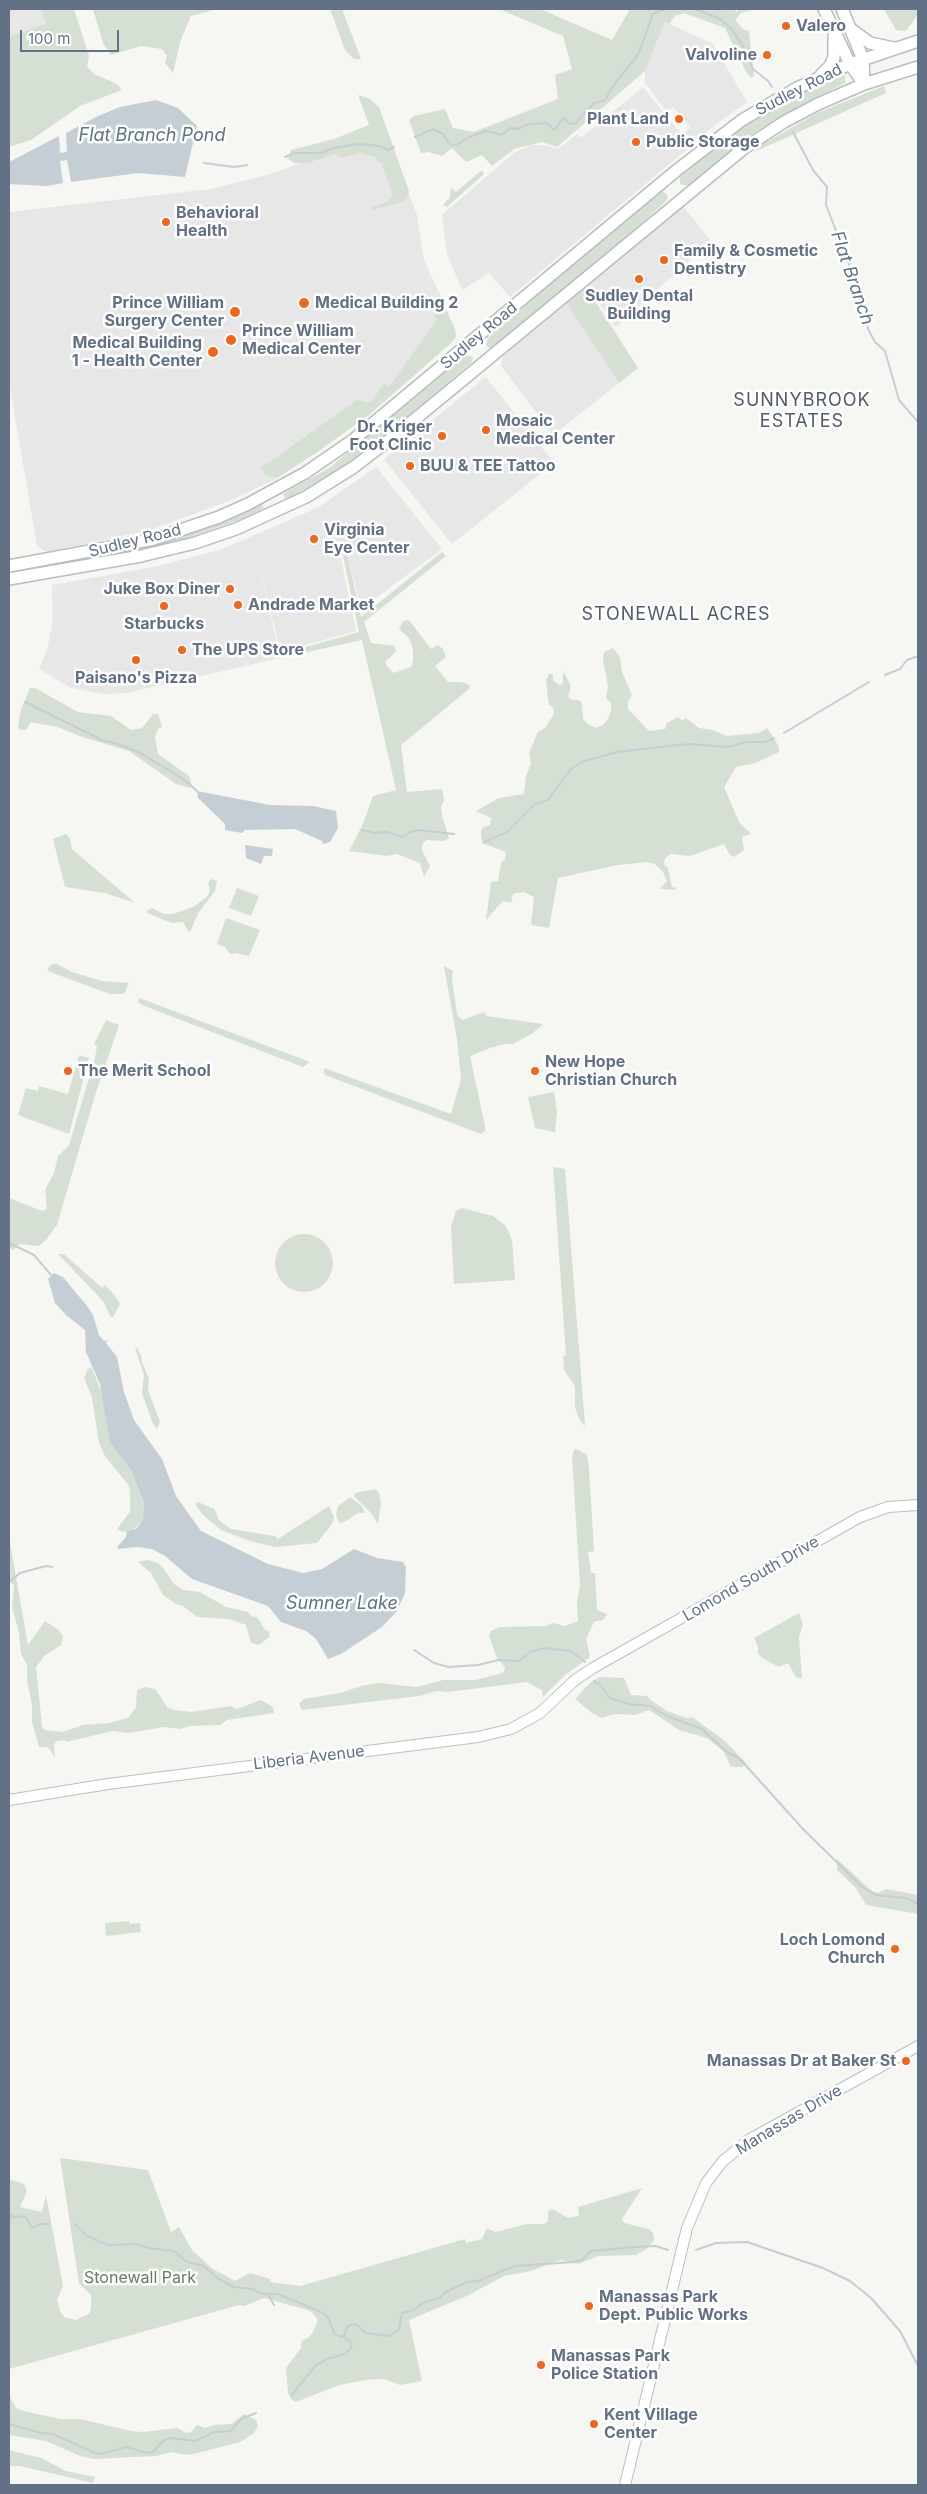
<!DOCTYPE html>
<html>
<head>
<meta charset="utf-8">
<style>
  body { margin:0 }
  #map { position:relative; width:927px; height:2494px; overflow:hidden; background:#f6f6f2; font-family:Inter,sans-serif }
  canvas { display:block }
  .frame { position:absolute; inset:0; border:10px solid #627186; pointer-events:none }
  .scale { position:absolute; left:20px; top:30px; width:99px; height:22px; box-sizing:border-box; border:2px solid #627186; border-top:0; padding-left:6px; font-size:15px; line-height:18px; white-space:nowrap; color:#627186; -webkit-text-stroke:4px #fff; paint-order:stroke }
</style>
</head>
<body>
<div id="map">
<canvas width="927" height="2494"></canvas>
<div class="frame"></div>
<div class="scale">100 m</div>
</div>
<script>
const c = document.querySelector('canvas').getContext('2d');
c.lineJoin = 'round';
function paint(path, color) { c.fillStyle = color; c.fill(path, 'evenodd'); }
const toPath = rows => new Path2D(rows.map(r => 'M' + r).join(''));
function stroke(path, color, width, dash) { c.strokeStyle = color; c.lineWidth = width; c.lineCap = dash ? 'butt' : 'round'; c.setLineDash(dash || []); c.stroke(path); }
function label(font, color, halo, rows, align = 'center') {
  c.font = font + ' Inter,sans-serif'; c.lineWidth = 5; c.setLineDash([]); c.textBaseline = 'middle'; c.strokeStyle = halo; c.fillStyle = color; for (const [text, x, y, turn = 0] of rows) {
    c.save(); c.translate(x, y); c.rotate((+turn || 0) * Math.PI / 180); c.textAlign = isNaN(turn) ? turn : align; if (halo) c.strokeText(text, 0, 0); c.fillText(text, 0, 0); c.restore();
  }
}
paint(toPath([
  [9,9,46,9,51,26,9,39],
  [665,22,713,44,747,102,692,142,685,132,690,127,673,107,667,112,645,83,645,71],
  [643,87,691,146,510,297,489,273,462,290,447,254,442,215,515,152,532,145,542,145,558,149,577,134,581,138],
  [386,133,417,215,424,260,455,329,456,337,451,343,370,414,316,453,274,480,229,501,150,530,47,552,37,546,9,382,9,212,211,189,267,175],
  [683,206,711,241,616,327,587,286],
  [566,303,619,383,553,435,501,366,502,357],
  [486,377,554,463,452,544,384,459],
  [376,467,442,549,361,609,346,549,340,540,333,551,340,555,356,631,291,649,278,642,258,559,280,658,126,693,104,694,71,688,39,669,48,647,53,619,52,585,154,567,220,550,319,507]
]), '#e6e7e6');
paint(toPath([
  [41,9,74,9,89,56,87,66,94,74,117,84,122,90,80,106,31,140,9,147,9,37,46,24],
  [93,9,217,9,191,16,181,39,173,73,165,63,167,56,162,49,141,46,111,55,103,43],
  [330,9,342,9,361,59,354,59,345,50],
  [499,9,540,9,612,40,630,9,734,9,737,12,739,9,755,9,741,13,735,20,744,30,749,31,754,76,751,78,745,70,725,28,684,13,675,16,669,24,665,22,645,71,557,147,542,142,514,149,492,166,482,155,466,162,452,148,442,156,428,152,421,153,409,120,414,116,445,109,453,128,474,132,558,99,555,75,572,69,563,36],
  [884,9,918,9,918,14,906,31,896,30],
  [841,73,845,76,845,83,805,103,747,137,689,186,680,184,680,177,735,130,770,107],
  [884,86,886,93,754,152,763,144,817,113],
  [358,95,370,99,379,107,409,191,407,198,401,202,373,210,371,208,387,202,393,196,381,162,378,162,375,157,360,153,341,158,335,154,307,163,294,163,288,159,291,150,334,139,369,125],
  [482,170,484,174,447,207,443,205,450,197,451,188,456,192],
  [663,191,668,197,665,202,601,260,493,349,488,347,486,344,489,337,523,308,538,292,659,192],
  [586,287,638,368,619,383,566,303],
  [439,294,455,329,456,337,451,343,370,414,316,453,277,478,266,475,261,468,357,400,370,403,385,383,389,387,436,321,435,311],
  [466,355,473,357,472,362,379,441,338,470,286,500,283,494,329,468],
  [261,503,264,508,250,516,188,538,136,552,74,564,194,532],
  [339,544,346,549,361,617,442,552,446,556,364,622,371,643,395,646,396,651,385,662,389,669,394,673,411,667,413,661,413,649,409,638,399,629,403,621,409,620,431,649,438,645,443,649,446,657,435,666,448,682,461,682,470,685,469,689,401,745,407,792,442,789,444,800,441,807,442,816,449,838,444,841,426,840,422,845,422,850,430,866,424,877,420,863,397,854,387,856,349,851,363,824,373,796,396,790,362,640,285,657,279,645,292,651,359,632,342,551,336,550],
  [613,648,620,657,622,672,632,695,628,702,628,709,649,731,665,729,667,723,678,717,682,721,686,718,699,728,713,730,726,736,759,733,767,728,772,735,779,747,779,752,755,763,736,767,724,787,739,822,751,834,742,837,744,850,734,857,730,855,724,844,690,856,670,854,665,859,664,864,668,868,672,887,676,888,675,890,660,889,667,881,663,872,655,864,647,862,618,865,558,878,549,928,531,925,534,897,524,892,513,894,511,903,503,901,486,920,491,882,498,881,501,863,505,859,506,852,482,843,481,832,483,827,490,825,491,818,476,811,499,798,524,794,526,776,531,764,529,753,538,732,545,728,554,714,553,707,549,705,548,699,546,680,549,674,553,674,553,680,560,686,563,682,563,671,571,686,568,697,573,700,579,700,582,704,583,719,588,724,596,728,603,725,608,719,611,711,611,703,606,698,608,686,603,660,604,652],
  [30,688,35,688,78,712,111,716,131,730,142,728,153,714,158,714,162,727,158,729,155,738,158,754,189,776,192,786,190,788,176,784,129,751,82,737,58,727,31,722,26,730,20,730,18,727,21,709],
  [66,834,70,838,72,849,135,903,105,893,65,887,53,839],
  [212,879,217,881,215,891,199,912,190,932,188,931,183,922,172,923,147,913,148,910,152,908,164,914,173,914,193,907,207,897,210,891,208,882],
  [237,888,259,896,251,916,229,908],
  [226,918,260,930,249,956,236,953,230,954,225,947,217,944],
  [52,964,57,964,72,972,102,981,129,983,124,994,110,994,50,972,47,969],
  [444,966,453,971,452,979,457,1014,462,1020,485,1012,486,1016,543,1024,533,1033,513,1044,505,1044,490,1048,470,1056,485,1126,485,1131,481,1134,325,1075,324,1072,324,1068,451,1114,461,1079,457,1039],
  [139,998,310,1062,303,1067,142,1005,138,1002],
  [106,1020,119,1025,96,1092,57,1225,46,1240,39,1246,20,1244,13,1250,9,1247,9,1198,42,1211,47,1209,45,1190,54,1173,58,1156,69,1145,95,1058,97,1046,94,1044],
  [79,1055,89,1058,69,1134,18,1115,26,1088,38,1091,39,1086,68,1094],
  [554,1092,557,1112,555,1132,535,1128,528,1097],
  [553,1167,565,1169,585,1426,579,1419,575,1407,575,1386,564,1370,563,1356,566,1355],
  [462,1208,493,1216,506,1226,512,1240,515,1280,454,1284,451,1226,456,1211],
  '275 1263a29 29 0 1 1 58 0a29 29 0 1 1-58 0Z',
  [58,1254,64,1254,102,1288,105,1285,116,1297,120,1304,113,1317,111,1317,103,1301],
  [135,1348,137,1348,141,1355,142,1362,149,1379,148,1390,160,1422,157,1429,153,1424,142,1393,144,1375],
  [92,1368,103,1396,110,1443,131,1470,144,1503,143,1519,132,1531,123,1532,117,1529,130,1512,130,1491,129,1486,105,1456,99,1443,92,1397,84,1378,88,1369],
  [577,1449,587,1455,589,1468,594,1551,588,1552,591,1573,595,1573,597,1610,607,1614,603,1620,594,1622,586,1639,590,1657,565,1675,543,1697,542,1690,527,1682,447,1692,437,1691,419,1696,302,1710,299,1704,304,1699,340,1693,361,1686,379,1683,417,1687,443,1680,475,1680,499,1674,504,1672,505,1667,497,1658,489,1636,491,1631,500,1627,546,1626,553,1623,565,1626,578,1621,577,1604,580,1585,572,1457,574,1450],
  [376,1489,379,1493,381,1503,378,1524,371,1513,354,1496,355,1493],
  [350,1497,362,1506,365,1513,358,1513,344,1522,339,1523,336,1515,338,1506],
  [198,1502,214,1509,219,1520,231,1529,275,1536,278,1539,329,1506,334,1517,332,1524,317,1543,275,1547,250,1541,221,1530,203,1515,195,1504],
  [9,1537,28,1645,45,1621,59,1630,63,1637,61,1645,44,1656,36,1667,42,1726,44,1730,63,1732,83,1725,109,1723,128,1718,136,1707,137,1690,145,1687,155,1689,168,1708,174,1710,191,1712,231,1706,237,1709,261,1700,273,1707,274,1713,227,1720,220,1725,190,1726,180,1729,164,1727,128,1733,113,1731,66,1742,65,1740,57,1741,54,1744,55,1757,48,1747,39,1747,32,1722,32,1704,27,1681,27,1665,21,1654,19,1633,12,1607,14,1586,9,1580],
  [148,1560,158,1563,164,1569,174,1584,183,1590,200,1592,226,1607,248,1612,251,1616,258,1618,265,1630,270,1632,269,1637,259,1645,251,1643,246,1625,229,1619,197,1617,183,1606,176,1604,163,1595,151,1573,138,1562],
  [799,1613,803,1624,799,1637,802,1679,796,1677,788,1663,779,1667,764,1659,758,1654,758,1647,754,1638],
  [599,1677,624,1678,631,1695,647,1696,652,1701,667,1711,686,1718,692,1717,725,1741,746,1763,742,1767,731,1767,724,1752,712,1742,707,1738,679,1730,649,1710,635,1715,614,1714,602,1718,592,1713,575,1699,590,1683],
  [837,1859,872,1891,878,1893,886,1889,918,1895,918,1914,866,1905,855,1887,837,1870],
  [129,1921,130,1924,140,1923,141,1932,106,1936,105,1923],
  [60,2158,148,2170,171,2232,179,2227,192,2250,213,2269,235,2281,250,2273,271,2279,270,2282,300,2286,465,2239,466,2243,482,2239,487,2228,495,2232,527,2224,544,2224,548,2221,548,2211,553,2209,568,2218,579,2216,578,2207,642,2188,622,2219,624,2223,649,2229,653,2233,654,2238,653,2242,645,2250,636,2255,598,2256,578,2264,560,2260,531,2271,504,2276,469,2295,409,2320,422,2381,400,2385,384,2379,365,2380,339,2385,296,2402,292,2400,288,2393,286,2368,301,2348,302,2340,308,2338,313,2332,318,2320,311,2311,264,2298,244,2306,239,2305,9,2369,9,2179,24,2184,27,2191,20,2207,42,2212,46,2195,63,2286,57,2300,60,2311,64,2317,76,2320,89,2314,91,2309,91,2295,79,2283],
  [9,2395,16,2408,24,2411,60,2419,80,2419,131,2431,142,2432,178,2428,186,2433,191,2432,197,2425,205,2428,213,2425,232,2424,244,2414,256,2420,258,2426,254,2433,240,2442,198,2453,187,2455,171,2452,156,2456,95,2459,80,2456,46,2441,9,2435],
  [9,2450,41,2458,66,2471,95,2477,93,2483,20,2466,9,2466]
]), '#d6dfd3');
paint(toPath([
  [156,100,178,108,197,126,185,177,138,173,71,182,67,160,60,161,63,183,47,186,9,184,9,162,59,136,60,153,67,152,66,133,98,116,120,107],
  [197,791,270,805,313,806,336,811,338,828,330,842,323,844,322,841,295,829,245,830,242,833,225,830,225,824,198,798],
  [245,845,273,849,272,856,264,856,261,864,246,858],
  [54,1273,63,1277,87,1306,93,1315,99,1335,104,1341,107,1340,106,1343,117,1357,124,1392,134,1420,162,1459,176,1496,201,1531,268,1564,303,1573,322,1569,354,1549,377,1558,403,1562,406,1567,405,1593,397,1611,382,1627,341,1654,328,1659,316,1639,306,1631,281,1622,268,1606,192,1579,165,1556,152,1549,137,1547,118,1549,117,1547,126,1537,127,1531,136,1529,143,1519,144,1503,131,1470,110,1443,100,1384,86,1352,85,1330,66,1315,55,1303,48,1279]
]), '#c6ced5');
stroke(toPath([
  [695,9,720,19,731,28,744,48,753,69,768,81,772,87],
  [793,132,813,170,827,187,826,205,864,303,868,329,875,342,885,351,899,400,918,422],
  [415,137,433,129,443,134,449,143,454,146,469,137,487,131,502,135,510,128,518,129,529,124,547,123,554,130,564,118,569,123,575,124,594,103,605,100,615,83,638,55,653,14,665,9],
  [285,157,295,153,320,153,334,148,358,144,380,146,388,150,394,147],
  [204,163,234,167,247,165],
  [885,675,900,669,907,660,918,656],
  [25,702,102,740,118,744,140,753,185,780,197,791],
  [784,733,869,682],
  [362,830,374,833,387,832,403,837,410,832,420,830,454,834],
  [484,842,507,832,535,804,548,800,570,770,581,762,617,752,668,746,691,744,727,747,747,742,765,742,774,738],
  [9,1243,34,1255,51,1275],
  [9,1582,20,1573,46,1566,52,1567],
  [414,1650,434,1663,448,1667,478,1665,498,1660,519,1661,530,1652,544,1648,571,1651,585,1662],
  [594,1681,601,1686,610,1698,629,1704,650,1706,667,1716,702,1729,727,1752,740,1759,803,1829,861,1886,876,1895,906,1898,918,1904],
  [9,2213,15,2217],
  [9,2218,25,2216,32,2228,40,2224,49,2224],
  [75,2224,87,2236,108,2245,136,2244,149,2248,174,2251,187,2262,204,2266,217,2278,234,2287,251,2289,264,2294,278,2294,319,2311,328,2317,334,2333,341,2337,345,2335],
  [696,2250,716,2243,747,2242,823,2268,850,2281,871,2298,900,2331,918,2366],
  [268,2294,274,2305],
  [292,2395,315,2366,327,2359,345,2354,351,2348,352,2343,346,2338,345,2332,348,2326,352,2324,357,2325,366,2333,389,2336,399,2329,402,2313,414,2310,423,2303,439,2298,446,2292,467,2282,478,2281,514,2266,574,2262,582,2260,591,2251,635,2247,656,2246,668,2250],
  [9,2424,41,2433,53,2434,95,2453,101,2454,126,2447,147,2453,153,2452,164,2440,171,2438,195,2441,215,2432,231,2431,241,2419,256,2413]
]), '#c6ced5', 2);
const secondary = toPath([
  [9,1800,108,1784,478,1737,511,1729,540,1713,575,1680,593,1668,860,1517,888,1507,918,1505],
  [625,2485,687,2228,706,2183,723,2161,750,2139,918,2046]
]);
const primary = toPath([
  [824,9,850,64,864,84],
  [842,9,863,59,864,84],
  [852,30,870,43,894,48],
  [821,75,830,66,834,57,834,36],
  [9,566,154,539,219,517,248,504,305,473,353,440,677,170,742,120,797,88,850,64,918,41],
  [9,579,141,556,195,543,236,529,306,497,354,467,397,434,743,149,784,122,818,104,864,84,918,67]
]);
stroke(secondary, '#bcbfc4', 12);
stroke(primary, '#babdc1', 14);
stroke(secondary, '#fff', 10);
stroke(primary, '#fff', 11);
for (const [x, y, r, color] of [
  [786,26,5,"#f46615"],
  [767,55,5,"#f46615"],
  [679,119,5,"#f46615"],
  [636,142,5,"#f46615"],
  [166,222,5,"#f46615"],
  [664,260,5,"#f46615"],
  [639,279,5,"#f46615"],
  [304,303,6,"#f46615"],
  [235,312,6,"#f46615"],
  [231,340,6,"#f46615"],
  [213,352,6,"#f46615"],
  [486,430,5,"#f46615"],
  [442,436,5,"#f46615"],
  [410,466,5,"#f46615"],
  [314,539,5,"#f46615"],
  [230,589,5,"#f46615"],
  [238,605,5,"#f46615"],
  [164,606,5,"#f46615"],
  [182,650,5,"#f46615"],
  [136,660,5,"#f46615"],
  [68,1071,5,"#f46615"],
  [535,1071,5,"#f46615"],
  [895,1949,5,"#f46615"],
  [906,2061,5,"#f46615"],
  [589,2306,5,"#f46615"],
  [541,2365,5,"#f46615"],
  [594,2424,5,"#f46615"]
]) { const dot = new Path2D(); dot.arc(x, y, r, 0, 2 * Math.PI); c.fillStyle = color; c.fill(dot); stroke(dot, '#fff', 2); }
label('bold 16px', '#627186', '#fff', [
  ["Valero",796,26],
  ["Valvoline",757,55,"right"],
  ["Plant Land",669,119,"right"],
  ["Public Storage",646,142],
  ["Behavioral",176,213],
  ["Health",176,231],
  ["Family & Cosmetic",674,251],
  ["Dentistry",674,269],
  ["Sudley Dental",639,296,"center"],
  ["Building",639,314,"center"],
  ["Prince William",224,303,"right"],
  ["Surgery Center",224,321,"right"],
  ["Medical Building 2",315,303],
  ["Prince William",242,331],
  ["Medical Center",242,349],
  ["Medical Building",202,343,"right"],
  ["1 - Health Center",202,361,"right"],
  ["Mosaic",496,421],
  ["Medical Center",496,439],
  ["Dr. Kriger",432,427,"right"],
  ["Foot Clinic",432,445,"right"],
  ["BUU & TEE Tattoo",420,466],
  ["Virginia",324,530],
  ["Eye Center",324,548],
  ["Juke Box Diner",220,589,"right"],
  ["Andrade Market",248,605],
  ["Starbucks",164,624,"center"],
  ["The UPS Store",192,650],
  ["Paisano's Pizza",136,678,"center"],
  ["New Hope",545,1062],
  ["Christian Church",545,1080],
  ["The Merit School",78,1071],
  ["Loch Lomond",885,1940,"right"],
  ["Church",885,1958,"right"],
  ["Manassas Dr at Baker St",896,2061,"right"],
  ["Manassas Park",599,2297],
  ["Dept. Public Works",599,2315],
  ["Manassas Park",551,2356],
  ["Police Station",551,2374],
  ["Kent Village",604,2415],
  ["Center",604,2433]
], 'left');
label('16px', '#627186', '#fff', [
  ["Sudley Road",799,90,-27],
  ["Sudley Road",479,336,-40],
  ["Sudley Road",135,541,-14],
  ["Lomond South Drive",751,1579,-30],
  ["Liberia Avenue",309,1758,-7],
  ["Manassas Drive",789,2120,-31]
]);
label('16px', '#647d62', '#fff', [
  ["Stonewall Park",140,2278]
]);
label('italic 18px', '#5e7483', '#fff', [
  ["Flat Branch Pond",152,136],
  ["Flat Branch",852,278,71],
  ["Sumner Lake",342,1604]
]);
c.letterSpacing = '1px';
label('18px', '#515c6b', '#fff', [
  ["SUNNYBROOK",802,401],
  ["ESTATES",802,422],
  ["STONEWALL ACRES",676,615]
]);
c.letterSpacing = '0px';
</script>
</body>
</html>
